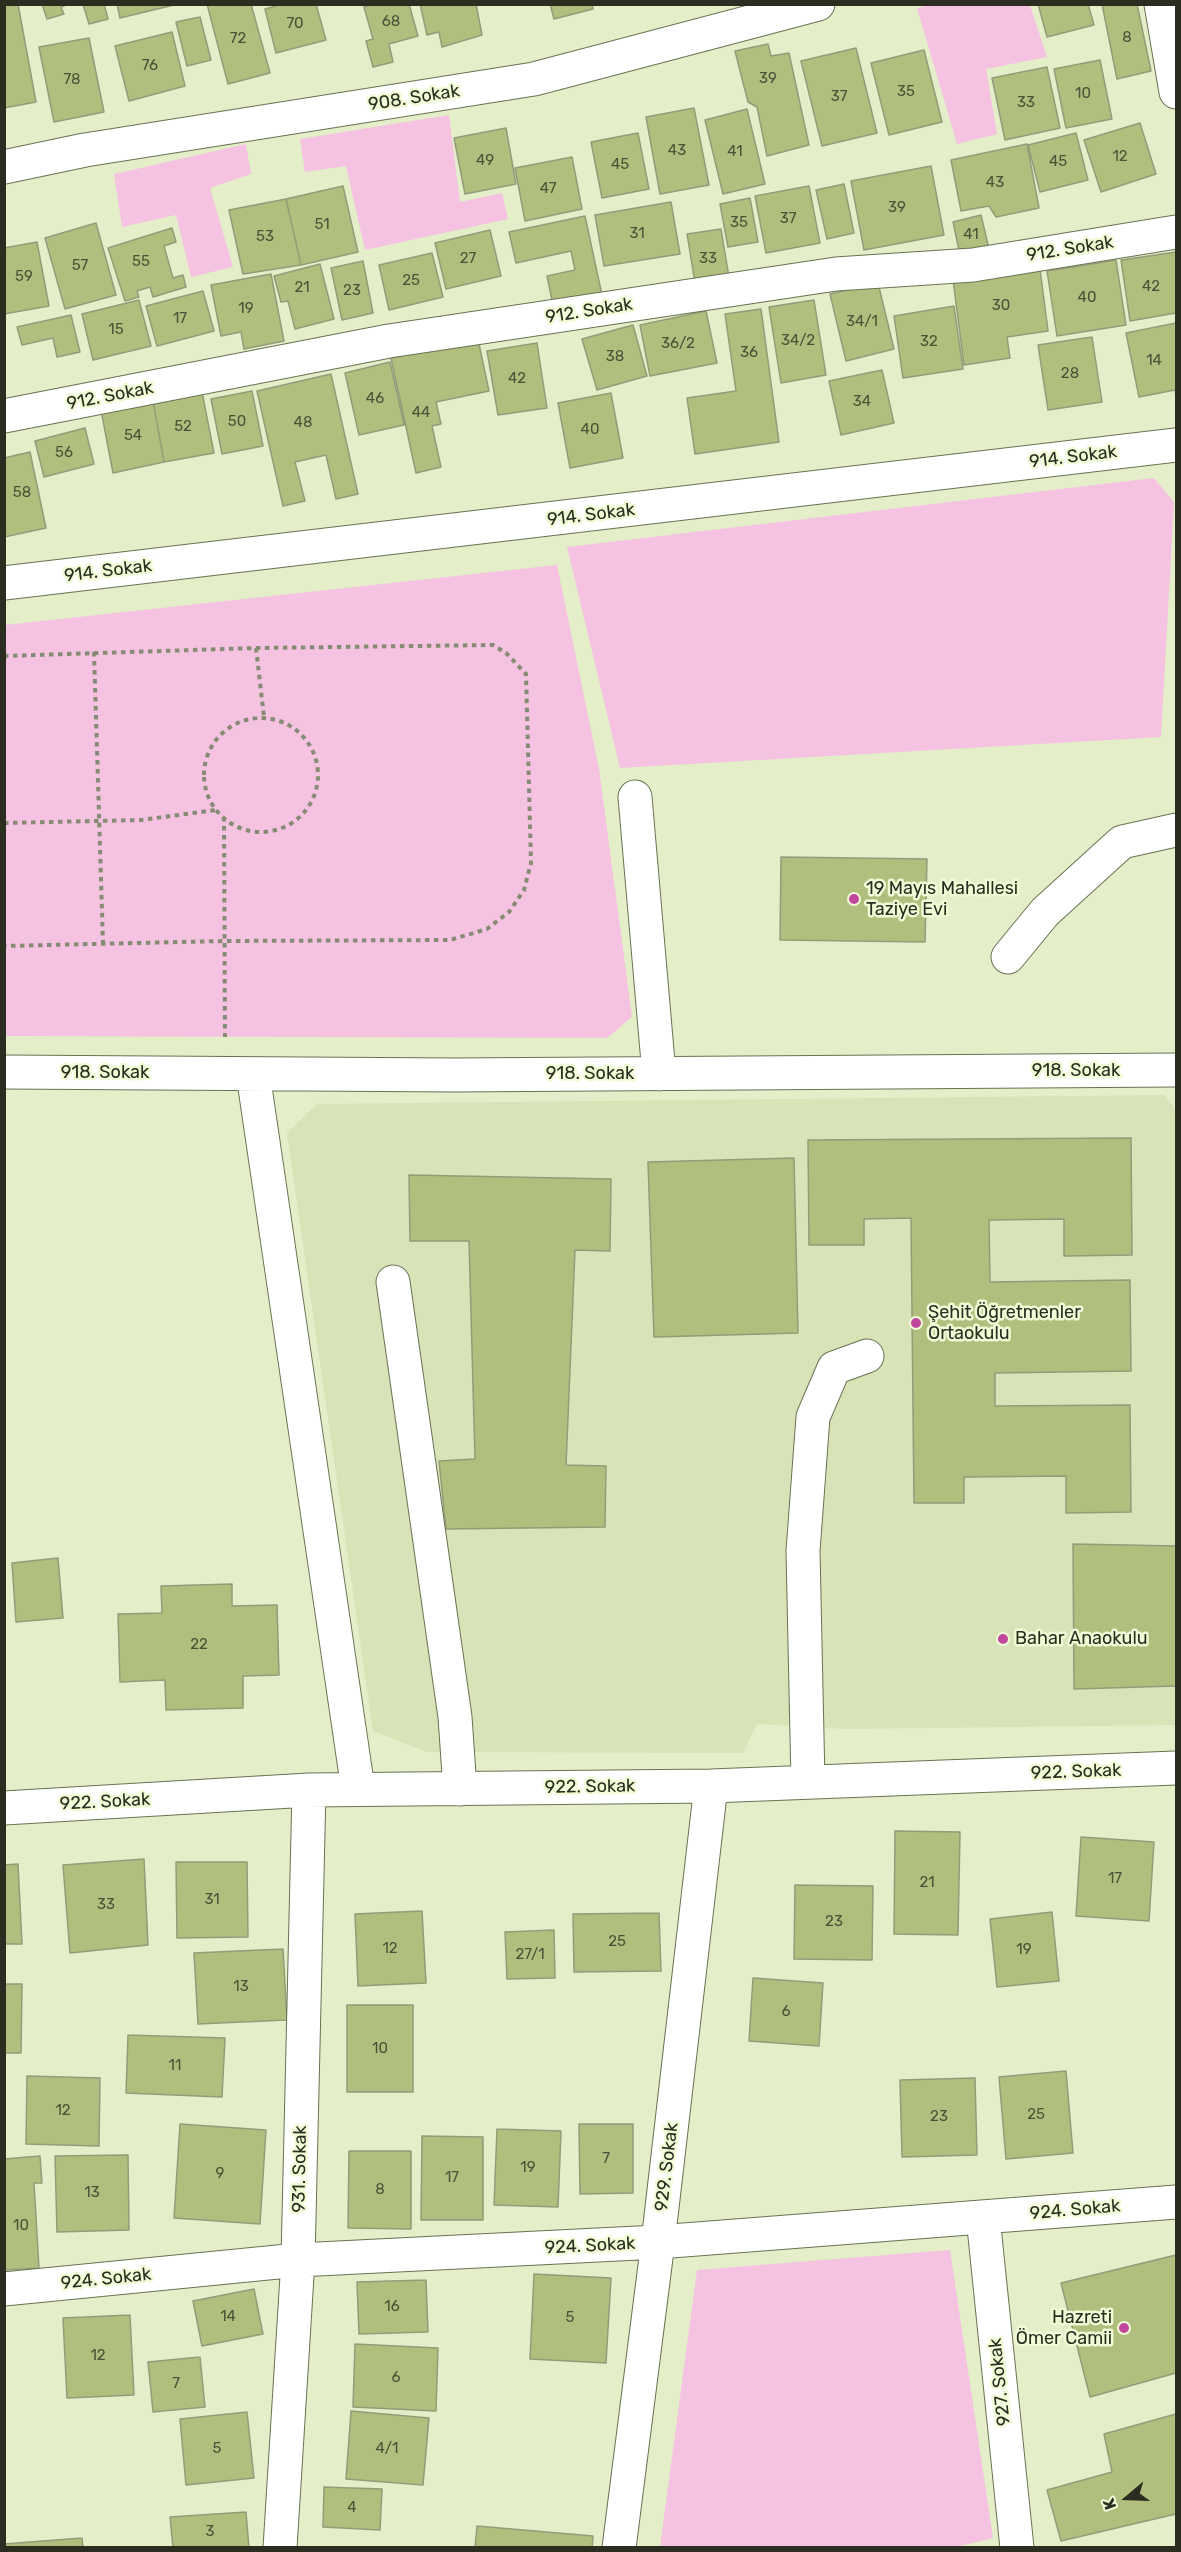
<!DOCTYPE html>
<html>
<head>
<meta charset="utf-8">
<style>
  body { margin:0 }
  #map { position:relative; width:1181px; height:2552px; overflow:hidden; background:#e4eec9; font-family:Rubik,sans-serif }
  canvas { display:block }
  .frame { position:absolute; inset:0; border:6px solid #2a2d1f; pointer-events:none }
  .north { position:absolute; left:1097px; top:2468px; width:60px; height:60px; -webkit-text-stroke:4px #f1fbd6; paint-order:stroke; rotate:251deg; font-size:16px; font-weight:700; line-height:24px; text-align:center; color:#2a2d1f }
  .north::after { content:''; display:block; margin:auto; width:21px; height:27px; background:#2a2d1f; clip-path:polygon(50% 0,100% 100%,50% 72%,0 100%) }
</style>
</head>
<body>
<div id="map">
<canvas width="1181" height="2552"></canvas>
<div class="frame"></div>
<div class="north">K</div>
</div>
<script>
const c = document.querySelector('canvas').getContext('2d');
c.lineJoin = 'round';
function paint(path, color) { c.fillStyle = color; c.fill(path, 'evenodd'); }
const toPath = rows => new Path2D(rows.map(r => 'M' + r).join(''));
function stroke(path, color, width, dash) { c.strokeStyle = color; c.lineWidth = width; c.lineCap = dash ? 'butt' : 'round'; c.setLineDash(dash || []); c.stroke(path); }
function label(font, color, halo, rows, align = 'center') {
  c.font = font + ' Rubik,sans-serif'; c.lineWidth = 5; c.setLineDash([]); c.textBaseline = 'middle'; c.strokeStyle = halo; c.fillStyle = color; for (const [text, x, y, turn = 0] of rows) {
    c.save(); c.translate(x, y); c.rotate((+turn || 0) * Math.PI / 180); c.textAlign = isNaN(turn) ? turn : align; if (halo) c.strokeText(text, 0, 0); c.fillText(text, 0, 0); c.restore();
  }
}
paint(toPath([
  [1164,1095,1176,1110,1176,1725,846,1729,757,1724,743,1753,427,1752,373,1731,287,1133,317,1104]
]), '#d8e3b8');
paint(toPath([
  [930,5,1030,5,1047,57,986,69,997,134,957,144,917,8],
  [449,115,460,202,502,193,508,219,365,250,346,166,305,172,300,139],
  [246,144,251,174,210,188,233,267,191,277,176,215,122,227,114,174],
  [1154,478,1174,502,1161,737,620,768,567,547],
  [557,565,599,769,632,1017,607,1038,5,1036,5,625],
  [950,2250,993,2538,952,2548,660,2547,697,2270]
]), '#f5c2e2');
const building = toPath([
  [4,4,18,4,36,102,4,108,4,4],
  [42,4,69,4,61,7,64,14,47,19,42,4],
  [83,4,104,4,108,19,89,24,83,4],
  [117,4,174,4,174,5,120,18,117,4],
  [207,4,251,4,270,73,228,84,207,4],
  [283,4,316,4,326,40,276,53,265,9,283,4],
  [375,4,409,4,418,36,389,44,393,62,373,67,366,41,373,39,364,7,375,4],
  [420,4,476,4,482,35,442,47,439,32,427,35,420,4],
  [550,4,592,4,593,9,554,19,550,4],
  [1038,4,1088,4,1094,25,1047,37,1038,4],
  [1102,4,1137,4,1151,71,1117,79,1102,4],
  [200,17,211,60,187,66,176,22,200,17],
  [172,32,185,86,129,101,115,46,172,32],
  [89,38,104,112,54,122,39,47,89,38],
  [768,44,771,56,789,53,809,145,767,156,757,107,748,102,735,51,768,44],
  [856,48,877,133,822,146,801,61,856,48],
  [924,50,942,122,889,135,871,63,924,50],
  [1100,60,1112,119,1066,128,1054,69,1100,60],
  [1047,67,1060,128,1005,140,992,78,1047,67],
  [694,108,709,185,660,194,646,117,694,108],
  [747,109,765,184,723,194,705,120,747,109],
  [1140,123,1156,174,1101,192,1084,140,1140,123],
  [506,128,516,184,465,194,454,138,506,128],
  [638,133,649,189,602,198,591,142,638,133],
  [1076,133,1088,180,1040,192,1028,145,1076,133],
  [1027,144,1039,208,996,217,989,206,961,211,951,160,1027,144],
  [572,157,582,209,525,221,515,168,572,157],
  [931,166,944,235,864,250,851,181,931,166],
  [844,184,854,233,827,239,816,190,844,184],
  [343,186,358,252,301,265,286,199,343,186],
  [809,186,820,243,766,253,755,196,809,186],
  [750,198,758,242,728,247,720,204,750,198],
  [286,199,301,265,243,274,229,210,286,199],
  [671,202,680,254,604,266,595,215,671,202],
  [981,215,989,249,960,255,953,222,981,215],
  [585,216,602,295,553,305,547,276,575,270,571,251,516,263,509,232,585,216],
  [96,223,116,295,65,309,45,238,96,223],
  [172,228,176,242,164,246,173,278,183,275,186,287,153,297,150,287,137,291,139,297,125,301,108,248,172,228],
  [721,229,730,283,696,289,687,234,721,229],
  [490,230,501,276,446,289,435,243,490,230],
  [37,242,49,306,4,314,4,248,37,242],
  [1176,252,1176,313,1130,321,1121,260,1176,252],
  [432,253,443,297,389,310,379,265,432,253],
  [1116,260,1126,325,1057,336,1047,271,1116,260],
  [363,261,373,313,342,320,331,268,363,261],
  [320,264,334,319,295,329,288,301,281,302,274,276,320,264],
  [1040,269,1048,331,1007,337,1010,358,964,365,953,280,1040,269],
  [271,274,284,341,244,349,241,332,221,336,211,285,271,274],
  [878,283,894,349,846,361,830,294,878,283],
  [203,291,214,331,157,346,146,306,203,291],
  [139,300,151,346,93,360,82,314,139,300],
  [814,300,826,375,781,383,769,307,814,300],
  [954,306,963,369,903,378,894,316,954,306],
  [761,309,779,442,695,454,687,398,736,391,725,314,761,309],
  [706,311,717,363,650,376,640,325,706,311],
  [71,315,80,352,57,357,53,338,22,345,17,327,71,315],
  [1176,323,1176,396,1175,390,1139,397,1126,333,1176,323],
  [633,325,647,376,597,390,582,339,633,325],
  [1092,337,1102,402,1048,410,1038,345,1092,337],
  [478,339,489,391,436,402,441,424,432,426,441,467,416,473,391,358,478,339],
  [537,343,547,408,498,415,487,351,537,343],
  [390,362,404,425,359,435,345,373,390,362],
  [882,370,894,423,841,435,829,381,882,370],
  [331,374,358,494,336,499,326,455,295,462,305,501,283,506,257,391,331,374],
  [252,391,263,446,222,454,211,399,252,391],
  [202,392,214,453,164,462,153,401,202,392],
  [611,393,623,458,570,468,558,403,611,393],
  [153,401,164,462,113,473,101,410,153,401],
  [85,428,94,464,44,477,35,441,85,428],
  [30,452,46,528,4,537,4,458,30,452],
  [781,857,927,859,925,942,780,940,781,857],
  [1131,1138,1132,1255,1064,1256,1064,1219,989,1220,990,1282,1130,1280,1131,1371,995,1373,995,1406,1130,1405,1131,1512,1066,1513,1066,1476,964,1477,964,1503,914,1503,911,1218,864,1219,864,1245,809,1245,808,1140,1131,1138],
  [794,1158,798,1333,654,1337,648,1162,794,1158],
  [409,1175,611,1179,610,1251,575,1250,566,1465,606,1466,605,1527,446,1529,439,1461,475,1459,469,1241,410,1241,409,1175],
  [1073,1544,1176,1546,1176,1686,1074,1689,1073,1544],
  [58,1558,63,1618,16,1622,12,1563,58,1558],
  [232,1584,232,1606,277,1605,279,1675,243,1676,243,1708,166,1710,165,1680,120,1682,118,1614,162,1613,161,1586,232,1584],
  [895,1831,960,1832,958,1935,894,1934,895,1831],
  [1081,1837,1154,1842,1149,1921,1076,1916,1081,1837],
  [144,1859,148,1945,70,1953,63,1865,144,1859],
  [176,1862,247,1862,248,1937,177,1938,176,1862],
  [18,1864,22,1944,4,1944,4,1865,18,1864],
  [795,1885,873,1886,872,1960,794,1959,795,1885],
  [422,1911,426,1983,358,1986,355,1914,422,1911],
  [1052,1912,1059,1981,997,1987,990,1919,1052,1912],
  [659,1913,661,1971,574,1972,573,1914,659,1913],
  [554,1930,555,1978,507,1979,505,1932,554,1930],
  [283,1949,287,2020,198,2024,194,1953,283,1949],
  [753,1978,823,1983,819,2046,749,2041,753,1978],
  [4,1984,22,1984,21,2053,4,2053,4,1984],
  [347,2005,413,2005,413,2092,347,2092,347,2005],
  [128,2035,225,2038,222,2097,126,2093,128,2035],
  [1066,2071,1073,2153,1006,2159,999,2077,1066,2071],
  [27,2076,100,2078,99,2146,26,2144,27,2076],
  [975,2078,977,2155,902,2157,900,2080,975,2078],
  [180,2124,266,2130,260,2224,174,2218,180,2124],
  [579,2124,633,2124,633,2193,580,2194,579,2124],
  [497,2129,561,2131,558,2207,494,2205,497,2129],
  [422,2136,483,2137,483,2220,421,2220,422,2136],
  [349,2151,411,2151,411,2229,348,2228,349,2151],
  [128,2155,129,2230,57,2232,55,2156,128,2155],
  [40,2156,42,2183,34,2183,39,2268,4,2270,4,2159,40,2156],
  [1176,2255,1176,2373,1090,2397,1061,2283,1176,2255],
  [534,2274,611,2278,606,2363,530,2359,534,2274],
  [426,2280,428,2332,359,2334,357,2282,426,2280],
  [254,2289,263,2334,202,2346,193,2301,254,2289],
  [130,2315,134,2395,67,2398,63,2318,130,2315],
  [355,2344,438,2348,436,2411,353,2407,355,2344],
  [200,2357,205,2407,153,2412,148,2362,200,2357],
  [351,2411,429,2418,423,2485,346,2479,351,2411],
  [247,2412,254,2478,186,2485,180,2419,247,2412],
  [1176,2414,1176,2514,1061,2541,1047,2490,1112,2472,1104,2434,1176,2414],
  [324,2487,382,2489,380,2530,323,2527,324,2487],
  [246,2512,249,2548,173,2548,170,2517,246,2512],
  [477,2526,593,2536,592,2548,475,2548,477,2526],
  [82,2538,83,2548,4,2548,4,2544,82,2538]
]);
paint(building, '#b0bf7e');
stroke(building, '#939c79', 1.5);
const minor = toPath([
  [1161,4,1176,92],
  [4,167,85,150,534,79,818,4],
  [4,416,389,341,836,274,973,265,1176,232],
  [4,583,1176,445],
  [635,797,659,1074],
  [1008,957,1045,912,1122,842,1176,830],
  [4,1072,455,1075,1176,1070],
  [253,1074,358,1789],
  [393,1282,455,1717,460,1789],
  [808,1782,803,1551,813,1417,834,1368,867,1356],
  [4,1808,309,1790,711,1786,1176,1768],
  [983,2217,1017,2548],
  [4,2289,298,2260,658,2242,1176,2202],
  [280,2548,298,2260,309,1790],
  [619,2548,658,2242,711,1786]
]);
stroke(minor, '#6a7252', 35);
stroke(toPath([
  [256,648,264,717],
  [94,652,103,944],
  [4,656,256,648,493,645,506,653,526,674,531,863,524,890,509,912,487,929,450,940,225,941,4,946],
  '204 775a57 57 0 1 1 114 0a57 57 0 1 1-114 0Z',
  [224,817,225,1037],
  [4,823,141,820,216,810]
]), '#868c73', 4, [4.5, 4.5]);
stroke(minor, '#fff', 33);
for (const [x, y, r, color] of [
  [854,899,6,"#bf479c"],
  [916,1323,6,"#bf479c"],
  [1003,1639,6,"#bf479c"],
  [1124,2328,6,"#bf479c"]
]) { const dot = new Path2D(); dot.arc(x, y, r, 0, 2 * Math.PI); c.fillStyle = color; c.fill(dot); stroke(dot, '#f1fbd6', 2); }
label('15px', '#4c5237', null, [
  ["68",391,22],
  ["70",295,24],
  ["8",1127,38],
  ["72",238,39],
  ["76",150,66],
  ["39",768,79],
  ["78",72,80],
  ["35",906,92],
  ["10",1083,94],
  ["37",839,97],
  ["33",1026,103],
  ["43",677,151],
  ["41",735,152],
  ["12",1120,157],
  ["49",485,161],
  ["45",1058,162],
  ["45",620,165],
  ["43",995,183],
  ["47",548,189],
  ["39",897,208],
  ["37",788,219],
  ["35",739,223],
  ["51",322,225],
  ["31",637,234],
  ["41",971,235],
  ["53",265,237],
  ["27",468,259],
  ["33",708,259],
  ["55",141,262],
  ["57",80,266],
  ["59",24,277],
  ["25",411,281],
  ["42",1151,287],
  ["21",302,288],
  ["23",352,291],
  ["40",1087,298],
  ["30",1001,306],
  ["19",246,309],
  ["17",180,319],
  ["34/1",862,322],
  ["15",116,330],
  ["34/2",798,341],
  ["32",929,342],
  ["36/2",678,344],
  ["36",749,353],
  ["38",615,357],
  ["14",1154,361],
  ["28",1070,374],
  ["42",517,379],
  ["46",375,399],
  ["34",862,402],
  ["44",421,413],
  ["50",237,422],
  ["48",303,423],
  ["52",183,427],
  ["40",590,430],
  ["54",133,436],
  ["56",64,453],
  ["58",22,493],
  ["22",199,1645],
  ["17",1115,1879],
  ["21",927,1883],
  ["31",212,1900],
  ["33",106,1905],
  ["23",834,1922],
  ["25",617,1942],
  ["12",390,1949],
  ["19",1024,1950],
  ["27/1",530,1955],
  ["13",241,1987],
  ["6",786,2012],
  ["10",380,2049],
  ["11",175,2066],
  ["12",63,2111],
  ["25",1036,2115],
  ["23",939,2117],
  ["7",606,2159],
  ["19",528,2168],
  ["9",220,2174],
  ["17",452,2178],
  ["8",380,2190],
  ["13",92,2193],
  ["10",21,2226],
  ["16",392,2307],
  ["14",228,2317],
  ["5",570,2318],
  ["12",98,2356],
  ["6",396,2378],
  ["7",176,2384],
  ["5",217,2449],
  ["4/1",387,2449],
  ["4",352,2508],
  ["3",210,2532]
]);
label('18px', '#2a2d1f', '#f1fbd6', [
  ["908. Sokak",414,98,-9],
  ["912. Sokak",1070,249,-9],
  ["912. Sokak",589,311,-9],
  ["912. Sokak",110,396,-11],
  ["914. Sokak",1073,457,-7],
  ["914. Sokak",591,515,-7],
  ["914. Sokak",108,571,-7],
  ["918. Sokak",1076,1071],
  ["918. Sokak",105,1073],
  ["918. Sokak",590,1074],
  ["922. Sokak",1076,1772,-2],
  ["922. Sokak",590,1787,-1],
  ["922. Sokak",105,1802,-3],
  ["929. Sokak",667,2167,-83],
  ["931. Sokak",300,2169,-89],
  ["924. Sokak",1075,2210,-5],
  ["924. Sokak",590,2246,-3],
  ["924. Sokak",106,2279,-6],
  ["927. Sokak",1000,2382,-96]
]);
label('18px', '#2a2d1f', '#f1fbd6', [
  ["19 Mayıs Mahallesi",866,889],
  ["Taziye Evi",866,910],
  ["Şehit Öğretmenler",928,1313],
  ["Ortaokulu",928,1334],
  ["Bahar Anaokulu",1015,1639],
  ["Hazreti",1112,2318,"right"],
  ["Ömer Camii",1112,2339,"right"]
], 'left');
</script>
</body>
</html>
